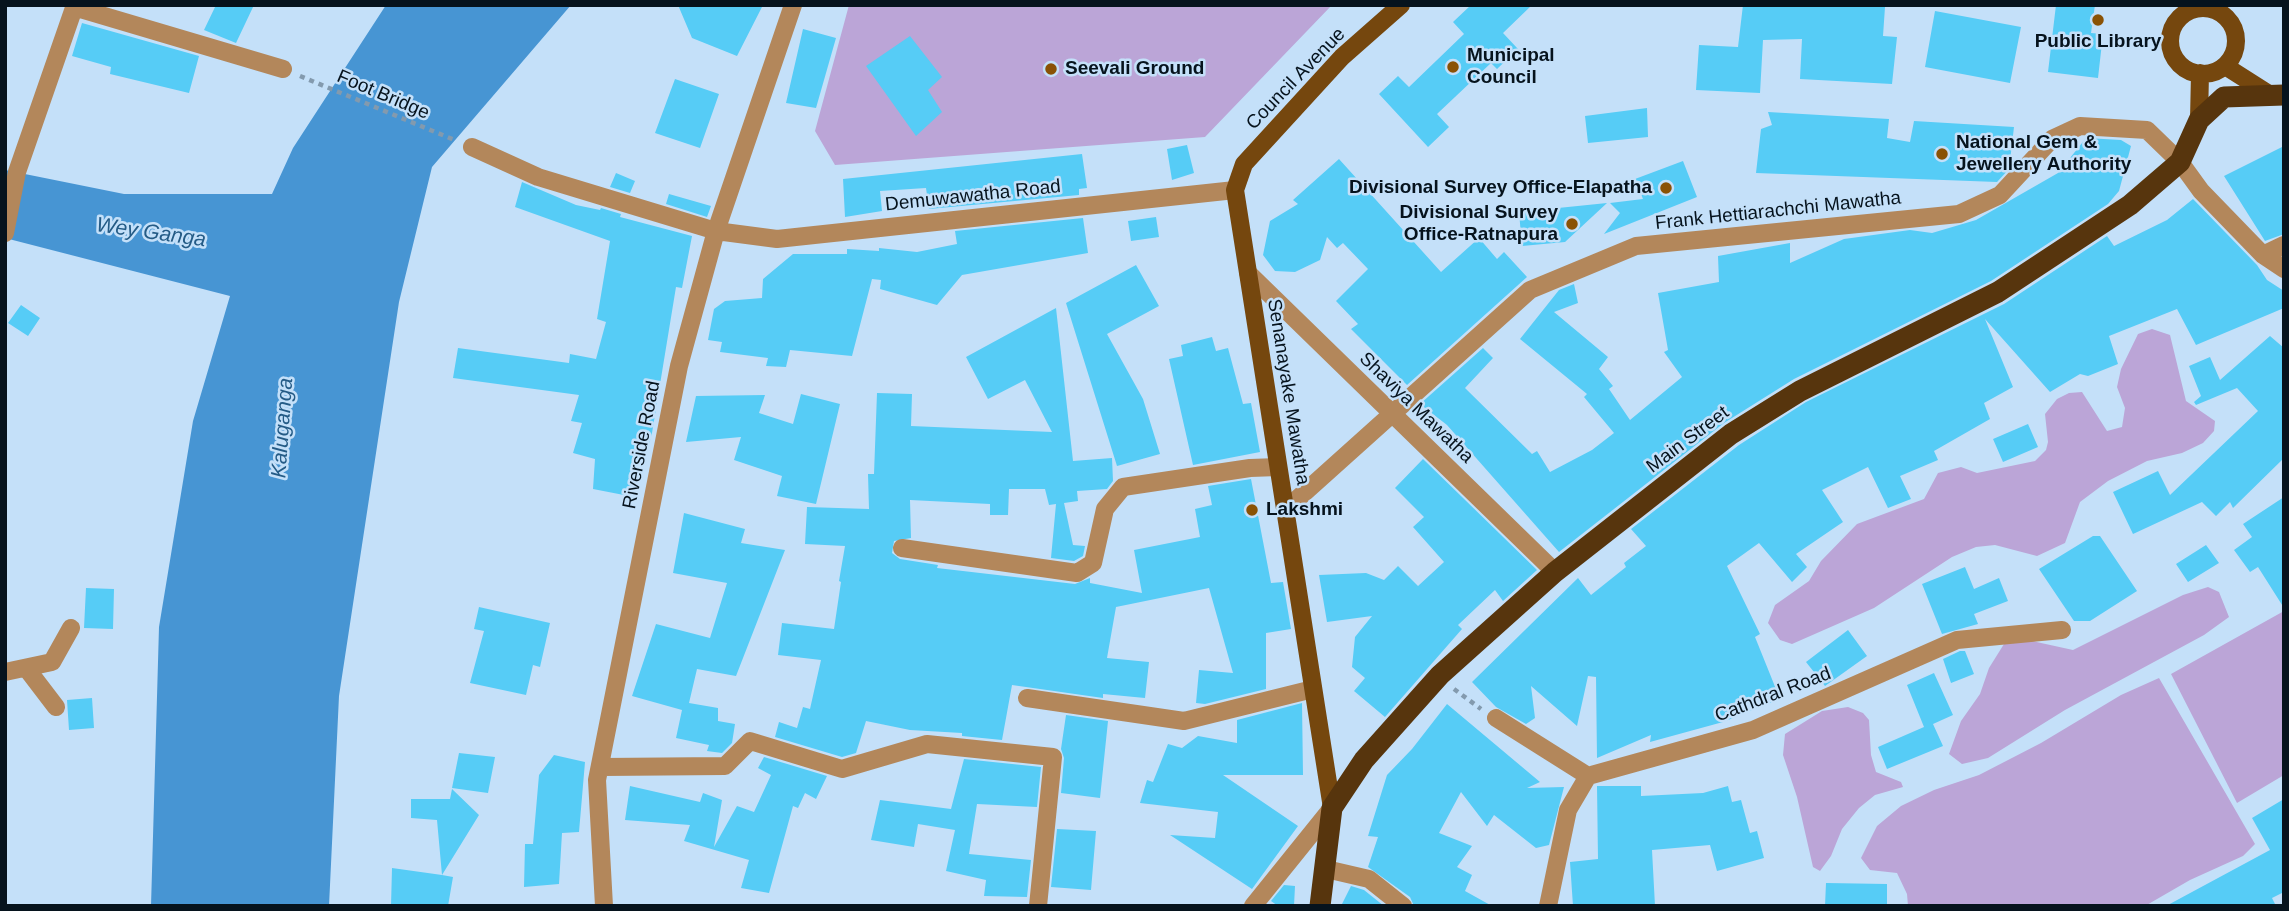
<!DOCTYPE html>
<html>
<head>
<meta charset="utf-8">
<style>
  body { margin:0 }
  #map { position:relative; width:2289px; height:911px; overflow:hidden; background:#c4e0f9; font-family:Arial,sans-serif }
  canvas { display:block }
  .frame { position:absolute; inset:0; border:7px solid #06131d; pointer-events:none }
</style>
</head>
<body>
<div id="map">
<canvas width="2289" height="911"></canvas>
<div class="frame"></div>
</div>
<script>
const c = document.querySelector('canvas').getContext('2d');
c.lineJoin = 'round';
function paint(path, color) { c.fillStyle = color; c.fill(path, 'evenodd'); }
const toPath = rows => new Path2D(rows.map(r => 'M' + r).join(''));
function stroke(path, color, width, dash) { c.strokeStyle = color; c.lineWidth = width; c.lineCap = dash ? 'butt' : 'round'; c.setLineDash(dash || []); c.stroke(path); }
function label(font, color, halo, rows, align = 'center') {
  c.font = font + ' Arial,sans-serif'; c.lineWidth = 5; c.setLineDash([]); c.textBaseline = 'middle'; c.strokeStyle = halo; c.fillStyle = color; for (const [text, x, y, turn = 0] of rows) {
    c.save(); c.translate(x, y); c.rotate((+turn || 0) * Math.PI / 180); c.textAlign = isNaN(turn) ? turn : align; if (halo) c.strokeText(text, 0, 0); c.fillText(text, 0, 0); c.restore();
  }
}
paint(toPath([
  [849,5,1332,5,1205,137,835,165,815,131],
  [2152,329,2170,335,2186,401,2215,421,2214,431,2203,443,2182,453,2147,461,2108,481,2080,502,2065,543,2037,556,1995,545,1976,547,1952,557,1874,608,1792,644,1780,640,1768,623,1775,605,1809,581,1821,561,1857,524,1924,499,1938,473,1961,467,1977,473,2035,461,2046,450,2048,442,2045,414,2057,399,2069,393,2082,392,2107,431,2122,427,2125,408,2117,387,2121,369,2138,334],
  [2208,587,2219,592,2229,617,2204,635,2065,710,1988,758,1962,764,1949,754,1961,721,1980,694,1989,668,2004,644,2032,641,2073,650,2183,595],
  [2284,611,2284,775,2237,803,2171,674],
  [2159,678,2255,844,2243,856,2190,880,2145,906,1908,906,1907,894,1897,873,1870,870,1861,858,1877,826,1901,806,1934,790,1979,775,2041,743,2121,695],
  [1848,707,1863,713,1869,720,1871,755,1876,772,1901,782,1903,787,1875,795,1859,808,1842,829,1831,856,1820,871,1813,867,1797,797,1783,755,1785,734,1822,711]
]), '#bba5d7');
paint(toPath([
  [386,5,571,5,432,167,399,302,339,696,329,906,151,906,159,627,193,421,230,296,5,238,5,170,124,194,272,194,293,148]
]), '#4795d3');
paint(toPath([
  [216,5,254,5,236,43,204,30],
  [678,5,763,5,737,56,692,38],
  [1471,5,1532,5,1503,33,1518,49,1497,69,1491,63,1437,114,1449,127,1428,147,1379,94,1398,76,1409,87,1464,34,1453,22],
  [1743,5,1885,7,1883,36,1897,37,1892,84,1800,79,1802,39,1763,40,1760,93,1696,90,1699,45,1738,47],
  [2056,5,2095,5,2091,33,2103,34,2098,78,2048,72],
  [1935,11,2021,27,2010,83,1925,67],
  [82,23,199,56,189,93,110,74,111,67,72,56],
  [803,29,836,38,816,108,786,103],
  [910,36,942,77,928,90,942,112,916,136,866,66],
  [675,79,719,94,700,148,655,133],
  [1647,108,1648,137,1588,143,1585,116],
  [1768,112,1889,119,1887,138,1910,142,1914,121,2014,127,2009,169,1997,182,1756,173,1761,129,1772,125],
  [2086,138,2121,140,2131,146,2119,191,2108,204,1991,281,1794,379,1724,423,1559,552,1447,425,1420,404,1483,348,1493,358,1465,388,1532,454,1537,451,1550,472,1592,450,1614,433,1584,397,1587,394,1520,339,1559,290,1574,284,1578,303,1554,312,1608,357,1599,369,1613,386,1609,389,1630,420,1682,377,1664,352,1668,350,1658,293,1719,282,1718,256,1790,243,1790,263,1844,239,1910,230,1932,233,1976,220,2058,173],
  [1187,145,1194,173,1172,180,1167,149],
  [2284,146,2284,234,2265,241,2224,176],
  [1082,154,1087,188,1079,189,1079,195,929,209,926,188,880,191,882,211,845,217,843,179],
  [1339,159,1441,272,1479,238,1497,259,1504,252,1527,277,1407,385,1351,329,1358,324,1336,301,1368,269,1343,243,1337,248,1327,237,1320,260,1295,272,1275,271,1263,255,1270,221,1298,204,1293,200],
  [1683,161,1697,197,1604,234,1620,213,1610,203,1643,199,1635,179],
  [616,173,635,181,630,193,610,187],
  [522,182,576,205,600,210,601,208,621,214,620,217,692,236,682,288,676,287,652,433,647,452,637,450,629,496,593,489,595,459,573,453,582,423,571,421,579,395,453,378,458,348,569,363,570,354,596,359,606,322,597,319,610,241,515,207],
  [669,194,711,206,707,217,666,204],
  [2193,199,2257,265,2267,280,2284,291,2284,308,2196,345,2177,309,2109,336,2118,364,2088,376,2080,374,2050,392,1985,319,2013,387,1984,403,1990,419,1934,451,1938,460,1900,476,1911,499,1888,508,1868,467,1822,490,1843,522,1796,554,1807,567,1792,582,1759,543,1727,566,1760,634,1755,637,1780,699,1723,722,1650,742,1651,735,1597,758,1596,677,1588,676,1577,726,1531,686,1535,718,1526,724,1496,707,1472,682,1578,578,1591,595,1626,567,1624,563,1646,546,1631,529,1739,445,1806,402,2004,304,2107,236,2114,246,2167,220],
  [1607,203,1565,242,1522,246,1519,212],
  [1156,217,1159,237,1131,241,1128,221],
  [1083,218,1088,253,962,275,937,305,880,289,881,280,872,279,852,356,790,350,786,367,766,366,768,358,720,352,722,342,708,340,714,309,725,301,762,298,763,279,793,254,847,254,847,249,879,251,879,248,917,252,957,244,955,231],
  [1136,265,1159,306,1107,334,1143,399,1160,454,1117,466,1066,303],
  [21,305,40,318,28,336,8,323],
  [1056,308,1073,461,1112,458,1113,481,1107,489,1077,491,1078,501,1064,503,1073,545,1085,546,1083,556,1074,561,1051,558,1056,504,1049,505,1045,489,1009,489,1008,515,990,515,990,504,910,500,911,538,894,541,892,553,900,559,938,565,937,568,1075,584,1090,578,1090,583,1142,593,1134,550,1200,537,1195,509,1212,505,1208,486,1251,479,1271,583,1283,582,1291,629,1266,633,1266,689,1205,704,1196,703,1199,670,1233,673,1209,588,1116,607,1107,658,1149,662,1145,698,1103,694,1103,698,1012,685,1002,740,962,736,962,733,910,730,866,721,856,753,842,757,775,737,779,722,797,728,803,707,810,709,821,660,778,655,782,623,834,629,841,582,839,581,845,546,805,544,807,507,869,509,868,474,874,474,877,393,912,394,911,426,1052,432,1025,380,988,399,966,357],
  [2270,336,2284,348,2284,458,2233,508,2230,502,2216,516,2202,502,2133,534,2113,492,2158,471,2170,495,2258,411,2237,388,2196,405,2194,402,2201,396,2189,366,2210,357,2220,380],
  [1212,337,1216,351,1228,348,1243,404,1251,403,1260,452,1193,465,1169,359,1183,356,1181,345],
  [801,394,840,404,816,504,777,496,782,476,734,460,741,437,686,442,696,396,765,395,759,413,793,424],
  [2028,424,2038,447,2003,462,1993,439],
  [1423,459,1537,570,1503,601,1495,590,1458,625,1462,629,1385,717,1354,691,1365,678,1352,667,1355,637,1372,616,1327,622,1319,575,1366,573,1384,580,1398,566,1418,586,1444,562,1413,527,1424,517,1395,488],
  [2284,497,2284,608,2258,567,2250,572,2234,550,2252,537,2243,524],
  [684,513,745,529,741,543,785,550,736,676,697,669,689,703,718,708,718,721,735,724,732,743,722,753,707,751,709,745,676,738,682,710,632,696,656,624,710,638,727,583,673,573],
  [2093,536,2100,536,2137,591,2090,621,2074,621,2039,569],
  [2206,545,2219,563,2188,582,2176,564],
  [1965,567,1974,589,1999,578,2008,601,1974,614,1978,624,1942,634,1922,584],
  [86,588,114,589,113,629,84,628],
  [479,607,550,623,540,667,533,665,526,695,470,683,484,631,474,629],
  [1848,630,1867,656,1825,686,1806,662],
  [1960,651,1965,651,1974,674,1951,683,1943,659],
  [1934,673,1953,715,1933,724,1943,746,1887,769,1878,747,1924,727,1907,685],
  [92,698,94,728,69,730,67,700],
  [1302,703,1303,775,1223,775,1298,826,1252,889,1170,835,1215,838,1218,812,1140,803,1147,780,1153,782,1168,744,1182,748,1198,736,1237,743,1237,720],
  [1447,704,1540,782,1527,788,1564,787,1549,845,1536,848,1494,815,1487,826,1461,792,1439,833,1472,846,1457,867,1472,875,1465,891,1492,906,1414,906,1410,897,1368,867,1378,837,1368,836,1387,775,1412,749],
  [1066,715,1108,721,1100,798,1061,793,1064,758,1061,749],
  [459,753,495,757,488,793,452,788],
  [554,755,585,762,579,832,562,833,559,884,524,887,525,844,533,844,539,775],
  [764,757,827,776,816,799,805,793,798,808,793,806,769,893,741,888,749,860,684,841,690,825,625,820,630,786,700,802,703,793,722,800,714,847,737,806,754,812,771,775,758,768],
  [964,759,1041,767,1037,807,977,804,969,854,1031,860,1027,897,984,896,986,880,946,871,955,830,918,824,914,847,871,840,880,800,951,809],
  [1597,786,1641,786,1641,796,1703,793,1728,786,1732,802,1741,800,1750,833,1757,831,1764,858,1717,871,1710,845,1652,850,1655,906,1573,906,1570,862,1598,859],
  [452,789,479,815,442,875,453,877,448,906,391,906,392,868,442,875,437,820,411,818,411,799,450,799],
  [2284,799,2284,892,2272,898,2276,906,2166,906,2270,850,2252,818],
  [1057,829,1096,831,1091,890,1051,887],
  [1826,883,1887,884,1887,906,1825,906],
  [1284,885,1295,886,1294,906,1278,906,1271,901],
  [1351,886,1364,890,1384,906,1341,906]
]), '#56ccf6');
stroke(toPath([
  [300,76,457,141],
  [1454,689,1481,709]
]), '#839aae', 4.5, [5, 5]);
stroke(toPath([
  [74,7,283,69],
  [472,147,538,177,716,231,777,239,1235,190],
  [5,233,17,172,75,5],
  [2263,255,2284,245],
  [1248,273,1555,572],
  [1285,510,1530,290,1636,246,1959,214,2000,195,2052,139,2080,126,2147,130,2180,162,2201,191,2263,255,2284,269],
  [902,548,1077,573,1093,563,1105,509,1123,487,1250,468,1278,467],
  [27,669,56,707],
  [5,672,52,662,71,628],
  [1027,698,1184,721,1313,689],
  [1496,718,1588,776],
  [602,767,725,766,750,741,842,769,927,744,1053,757,1038,906],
  [1326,869,1369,879,1403,906],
  [604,906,597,780,679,366,716,231,793,5],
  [1253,906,1332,808],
  [1548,906,1568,810,1588,776,1753,730,1957,640,2062,630]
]), '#b3875b', 18);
stroke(toPath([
  '2170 41a33 33 0 1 1 66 0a33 33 0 1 1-66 0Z',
  [2225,66,2269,94],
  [2199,120,2200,73],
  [1332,808,1235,190,1244,164,1342,57,1401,5]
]), '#75470e', 18);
stroke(toPath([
  [1320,906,1332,808,1364,760,1440,675,1555,572,1731,434,1800,391,1998,292,2130,205,2180,162,2199,120,2224,97,2284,95]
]), '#57350d', 21);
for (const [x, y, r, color] of [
  [2098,20,7,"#8a5205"],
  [1453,67,7,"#8a5205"],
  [1051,69,7,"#8a5205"],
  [1942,154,7,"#8a5205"],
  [1666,188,7,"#8a5205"],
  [1572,224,7,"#8a5205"],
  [1252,510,7,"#8a5205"]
]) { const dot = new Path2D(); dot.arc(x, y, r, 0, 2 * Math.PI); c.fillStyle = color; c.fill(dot); stroke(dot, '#c4e0f9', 2.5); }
label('bold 19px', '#06131d', '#c4e0f9', [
  ["Public Library",2098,42,"center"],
  ["Municipal",1467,56],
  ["Council",1467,78],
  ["Seevali Ground",1065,69],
  ["National Gem &",1956,143],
  ["Jewellery Authority",1956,165],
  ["Divisional Survey Office-Elapatha",1652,188,"right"],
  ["Divisional Survey",1558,213,"right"],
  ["Office-Ratnapura",1558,235,"right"],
  ["Lakshmi",1266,510]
], 'left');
label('19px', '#06131d', '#c4e0f9', [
  ["Council Avenue",1296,79,-46],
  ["Foot Bridge",383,95,23],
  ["Demuwawatha Road",973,196,-6],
  ["Frank Hettiarachchi Mawatha",1778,211,-6],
  ["Senanayake Mawatha",1288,392,81],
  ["Shaviya Mawatha",1416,408,44],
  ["Main Street",1688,440,-37],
  ["Riverside Road",642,445,-79],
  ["Cathdral Road",1773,695,-21]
]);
label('italic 21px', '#245b86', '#c4e0f9', [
  ["Wey Ganga",151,233,8],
  ["Kaluganga",283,428,-86]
]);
</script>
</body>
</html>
